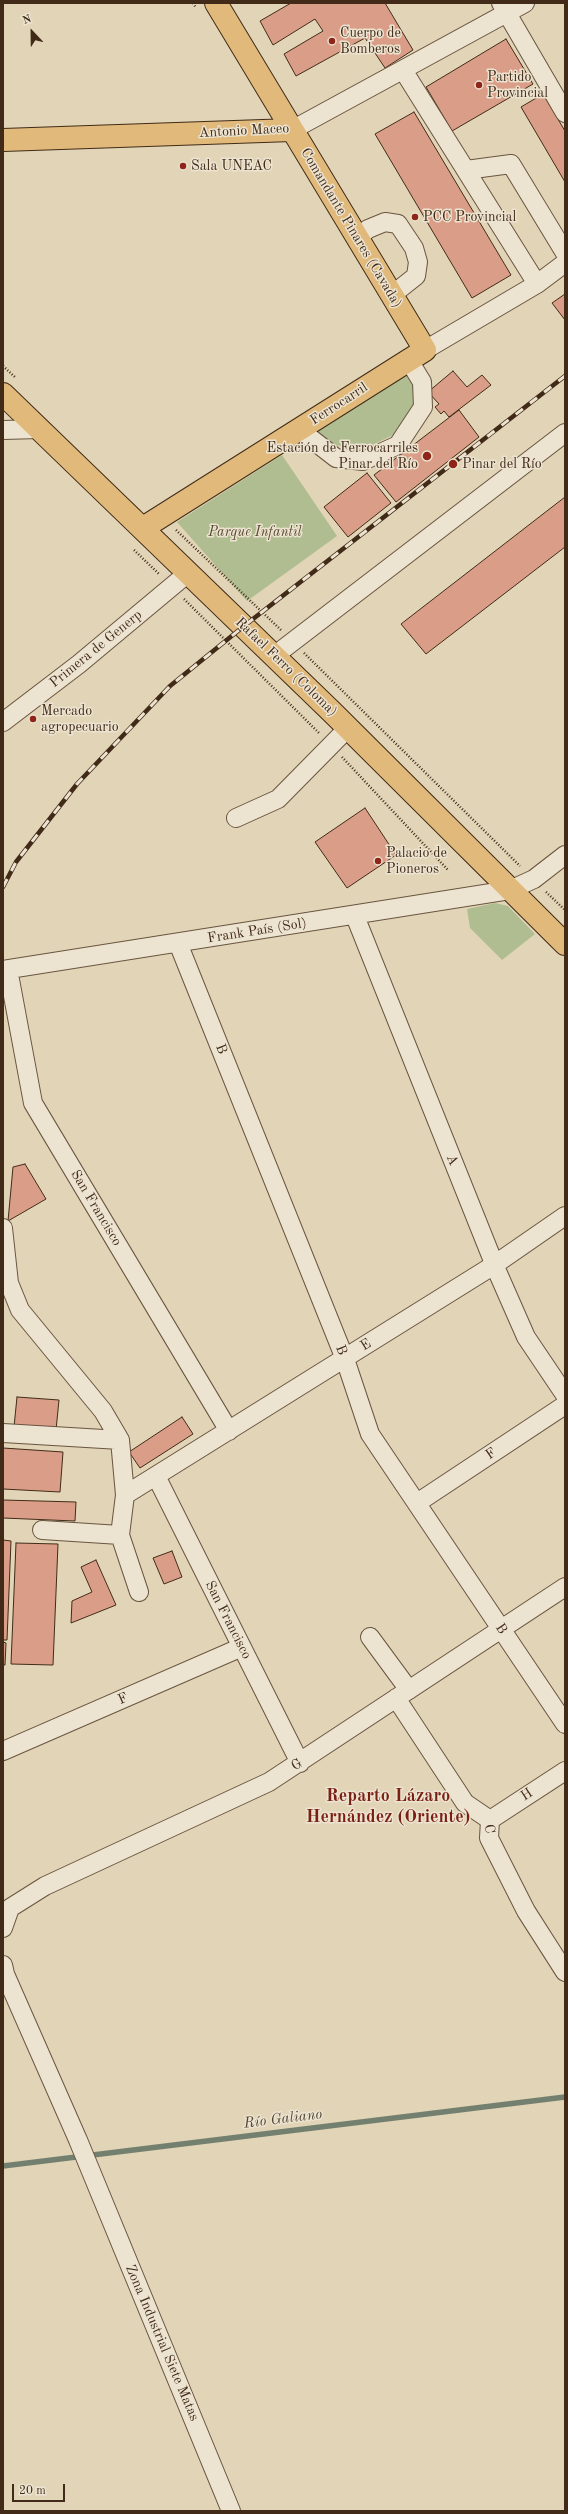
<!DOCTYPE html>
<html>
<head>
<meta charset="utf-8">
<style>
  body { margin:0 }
  #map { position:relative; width:568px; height:2514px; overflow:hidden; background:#e2d4b6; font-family:"Old Standard TT",serif }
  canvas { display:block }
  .frame { position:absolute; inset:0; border:4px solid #412b18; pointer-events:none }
  .north { position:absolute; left:12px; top:12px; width:40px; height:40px; -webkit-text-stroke:3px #ece3d0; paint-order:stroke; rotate:338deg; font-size:11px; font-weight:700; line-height:16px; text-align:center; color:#412b18 }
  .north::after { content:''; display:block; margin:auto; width:14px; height:18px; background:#412b18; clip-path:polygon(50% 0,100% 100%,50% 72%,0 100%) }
  .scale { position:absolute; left:12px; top:2484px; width:53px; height:18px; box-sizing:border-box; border:2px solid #412b18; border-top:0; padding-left:5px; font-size:12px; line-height:14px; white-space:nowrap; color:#412b18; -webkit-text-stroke:3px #ece3d0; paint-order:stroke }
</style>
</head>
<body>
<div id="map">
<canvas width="568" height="2514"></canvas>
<div class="frame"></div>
<div class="north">N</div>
<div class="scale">20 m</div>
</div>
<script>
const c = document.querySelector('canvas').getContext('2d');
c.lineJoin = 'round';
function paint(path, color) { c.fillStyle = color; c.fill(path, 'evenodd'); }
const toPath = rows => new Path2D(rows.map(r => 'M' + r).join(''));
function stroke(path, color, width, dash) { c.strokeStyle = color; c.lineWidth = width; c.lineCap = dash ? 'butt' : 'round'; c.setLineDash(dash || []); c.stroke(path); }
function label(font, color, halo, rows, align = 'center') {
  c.font = font + ' "Old Standard TT",serif'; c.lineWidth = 3; c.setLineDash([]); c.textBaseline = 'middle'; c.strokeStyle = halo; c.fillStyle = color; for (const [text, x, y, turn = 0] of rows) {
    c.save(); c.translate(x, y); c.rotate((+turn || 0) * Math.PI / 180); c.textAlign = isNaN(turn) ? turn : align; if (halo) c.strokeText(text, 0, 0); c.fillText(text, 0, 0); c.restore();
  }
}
paint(toPath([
  [407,370,417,389,414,405,393,435,362,450,335,445,315,430],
  [282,455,337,536,247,601,177,522],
  [495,903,508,906,535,934,502,960,470,928,467,909]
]), '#b0bd91');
stroke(toPath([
  [3,2166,565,2097]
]), '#74806f', 5.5);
const building = toPath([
  [291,3,385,3,413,50,385,68,365,38,296,76,284,54,323,31,315,19,273,45,260,21,291,3],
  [506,39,533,84,452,131,426,87,506,39],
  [543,94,565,131,565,182,521,107,543,94],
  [414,112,511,275,472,298,375,134,414,112],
  [565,294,565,320,552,303,565,294],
  [453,371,467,387,482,375,491,385,449,417,444,411,441,414,435,407,439,404,428,392,453,371],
  [459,410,479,437,396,502,374,475,459,410],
  [367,473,391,503,348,537,324,507,367,473],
  [565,497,565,547,426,654,401,624,565,497],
  [365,808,396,855,347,888,315,842,365,808],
  [25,1164,46,1199,8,1221,13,1167,25,1164],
  [17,1397,59,1400,56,1430,14,1427,17,1397],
  [182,1417,193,1434,140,1468,129,1452,182,1417],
  [3,1448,63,1452,60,1492,3,1489,3,1448],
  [3,1500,76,1502,75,1521,3,1518,3,1500],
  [3,1540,11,1541,7,1640,3,1640,3,1540],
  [16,1543,58,1544,53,1665,11,1664,16,1543],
  [172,1551,182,1577,164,1584,153,1558,172,1551],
  [96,1560,116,1605,71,1623,72,1601,92,1592,81,1567,96,1560],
  [3,1642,6,1643,5,1665,3,1665,3,1642]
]);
paint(building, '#da9e88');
stroke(building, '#412b18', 1);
const minor = toPath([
  [501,3,565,113],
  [403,70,537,284],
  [292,130,525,3],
  [466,170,511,164,565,253],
  [357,238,368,229,385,222,398,224,414,248,418,262,416,276,392,295],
  [425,350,537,284,565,263],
  [3,430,39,429],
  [300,430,336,458,363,461,398,445,423,407,422,382,408,359],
  [274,656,565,433],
  [3,722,79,664,188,573],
  [236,818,278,799,348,728],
  [355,916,497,1271,526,1337,565,1395],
  [178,943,345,1359,370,1434,565,1724],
  [8,969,33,1103,229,1431],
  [3,970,510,890,534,879,565,855],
  [3,1228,9,1283,20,1310,103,1411,120,1440,125,1495,120,1535,139,1592],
  [3,1433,120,1440],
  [156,1476,300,1763],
  [125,1495,494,1265,565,1216],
  [417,1503,565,1405],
  [42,1530,120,1535],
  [370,1637,409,1690],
  [396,1698,465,1803,490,1820],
  [3,1751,242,1647],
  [490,1820,489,1838,526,1911,565,1972],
  [490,1820,565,1771],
  [3,1928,10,1908,45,1886,269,1782,565,1587],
  [3,1965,5,1974,78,2140,231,2511]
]);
const major = toPath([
  [3,140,292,130],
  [3,394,332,712,565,944],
  [143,528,425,350,216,3]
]);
stroke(minor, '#695540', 20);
stroke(major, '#412b18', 24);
stroke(toPath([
  [193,3,196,8],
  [3,366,16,378],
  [176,530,281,630],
  [134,550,159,574],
  [184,599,319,733],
  [304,653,520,866],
  [342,757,448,870],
  [546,892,565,910]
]), '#412b18', 2.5, [1, 2]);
stroke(minor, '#ece3d0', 18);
stroke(major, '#e1ba7b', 22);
const rail = toPath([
  [3,887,16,862,77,784,170,686,244,626,565,376]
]);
stroke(rail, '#412b18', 4.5);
stroke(rail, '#ece3d0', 3, [9]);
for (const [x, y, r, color] of [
  [332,41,4,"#8f2418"],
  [479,85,4,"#8f2418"],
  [183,166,4,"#8f2418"],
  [415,217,4,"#8f2418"],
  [427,456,5,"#8f2418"],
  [453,464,5,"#8f2418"],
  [33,719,4,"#8f2418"],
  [378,861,4,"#8f2418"]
]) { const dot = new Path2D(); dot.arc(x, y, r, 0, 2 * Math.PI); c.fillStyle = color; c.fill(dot); stroke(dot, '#ece3d0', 1.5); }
label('14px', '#412b18', '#ece3d0', [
  ["Cuerpo de",340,33],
  ["Bomberos",340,49],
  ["Partido",487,77],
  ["Provincial",487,93],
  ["Sala UNEAC",191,166],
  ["PCC Provincial",423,217],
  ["Estación de Ferrocarriles",418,448,"right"],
  ["Pinar del Río",418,464,"right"],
  ["Pinar del Río",462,464],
  ["Mercado",41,711],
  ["agropecuario",41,727],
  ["Palacio de",386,853],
  ["Pioneros",386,869]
], 'left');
label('14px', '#412b18', '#ece3d0', [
  ["Antonio Maceo",244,131,-3],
  ["Comandante Pinares (Cavada)",351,228,59],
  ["Ferrocarril",339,404,-33],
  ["Primera de Generp",96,649,-39],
  ["Rafael Ferro (Coloma)",286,667,44],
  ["Frank País (Sol)",257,931,-9],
  ["B",221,1049,68],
  ["A",452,1160,68],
  ["San Francisco",96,1208,59],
  ["E",366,1345,-32],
  ["B",341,1350,68],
  ["F",491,1454,-34],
  ["San Francisco",228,1620,63],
  ["B",501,1629,56],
  ["F",123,1699,-24],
  ["G",297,1765,-33],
  ["H",527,1795,-33],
  ["C",489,1829,82],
  ["Zona Industrial Siete Matas",162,2343,67]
]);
label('italic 14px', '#574830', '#ece3d0', [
  ["Parque Infantil",255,532]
]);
label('italic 15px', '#524735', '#ece3d0', [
  ["Río Galiano",283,2119,-7]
]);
label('bold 18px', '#7a1f14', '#ece3d0', [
  ["Reparto Lázaro",388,1796],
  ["Hernández (Oriente)",388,1817]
]);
</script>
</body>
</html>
